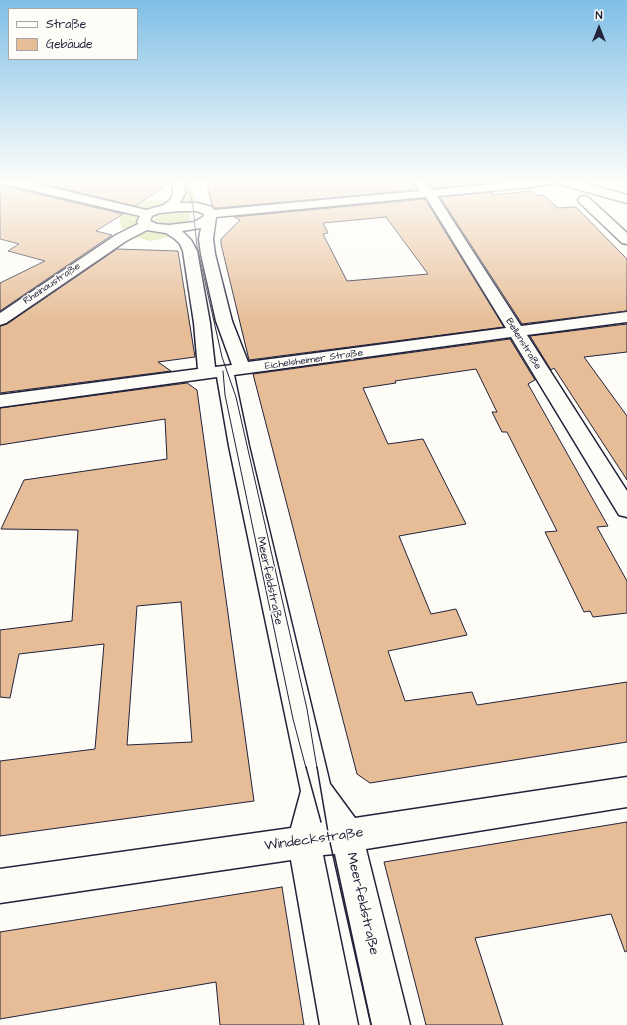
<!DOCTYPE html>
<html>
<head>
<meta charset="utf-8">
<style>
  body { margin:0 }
  #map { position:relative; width:627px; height:1025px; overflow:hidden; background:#fdfcf7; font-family:"Architects Daughter",sans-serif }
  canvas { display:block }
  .legend { position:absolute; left:8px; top:8px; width:130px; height:52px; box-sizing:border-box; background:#fdfcf7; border:1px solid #a5a5ac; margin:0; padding:5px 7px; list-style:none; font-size:12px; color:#22223b }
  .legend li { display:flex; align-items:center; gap:8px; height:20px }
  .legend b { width:20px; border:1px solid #a5a5ac }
  .north { position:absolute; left:579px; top:8px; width:40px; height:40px; -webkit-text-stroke:3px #fdfcf7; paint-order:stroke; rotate:0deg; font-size:11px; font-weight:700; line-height:16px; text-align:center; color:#22223b }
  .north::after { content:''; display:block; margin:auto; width:14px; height:18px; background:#22223b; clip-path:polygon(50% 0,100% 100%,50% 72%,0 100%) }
</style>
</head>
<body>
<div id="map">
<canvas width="627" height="1025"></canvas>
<ul class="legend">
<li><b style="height:5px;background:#fdfcf7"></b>Straße</li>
<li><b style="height:11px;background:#e6bd96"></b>Gebäude</li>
</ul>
<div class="north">N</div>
</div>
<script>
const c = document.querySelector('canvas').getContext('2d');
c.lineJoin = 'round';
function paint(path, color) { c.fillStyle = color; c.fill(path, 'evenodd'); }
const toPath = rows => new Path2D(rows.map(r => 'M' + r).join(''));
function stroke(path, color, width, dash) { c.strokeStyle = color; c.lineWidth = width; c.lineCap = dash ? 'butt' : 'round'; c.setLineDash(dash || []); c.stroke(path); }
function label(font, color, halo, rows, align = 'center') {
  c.font = font + ' "Architects Daughter",sans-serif'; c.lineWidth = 3; c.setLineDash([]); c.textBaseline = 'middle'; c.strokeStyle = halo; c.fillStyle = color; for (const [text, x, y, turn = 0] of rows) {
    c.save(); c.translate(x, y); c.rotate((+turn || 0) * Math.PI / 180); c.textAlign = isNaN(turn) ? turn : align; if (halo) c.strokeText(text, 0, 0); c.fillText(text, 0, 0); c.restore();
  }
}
paint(toPath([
  [181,180,189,180,197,203,178,204],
  [162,200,166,202,160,207,142,209,133,208,139,203,148,201],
  [189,209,190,223,162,224,154,221,154,219,157,215,163,212],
  [123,213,134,215,137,219,135,226,125,231,121,227,120,221,120,215],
  [148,232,168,233,174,236,151,241,132,236]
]), '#d1de91');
const building = toPath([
  [27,180,171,180,171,183,135,206,27,180],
  [206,180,411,180,417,190,217,208,212,205,206,180],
  [426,180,498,180,497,182,433,188,426,180],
  [0,185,123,214,96,231,112,235,0,311,0,283,45,261,8,251,19,244,0,239,0,185],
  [531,191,537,196,543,195,558,208,576,207,627,259,627,311,522,324,440,197,493,192,492,195,531,191],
  [425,199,504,327,249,360,221,244,221,239,240,220,234,217,425,199],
  [386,217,428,274,347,281,323,234,328,233,323,223,386,217],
  [117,249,178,251,195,357,158,362,171,371,0,393,0,326,7,324,117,249],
  [627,324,627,352,584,357,627,416,627,480,554,368,551,370,530,336,627,324],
  [510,339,535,380,528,384,608,526,597,527,627,581,627,613,593,617,590,611,584,612,545,532,557,531,507,432,502,432,492,412,497,412,476,369,395,381,396,383,363,388,388,444,423,439,466,524,399,536,431,614,456,609,467,635,388,651,405,701,472,692,477,705,627,682,627,742,370,783,357,774,253,374,510,339],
  [187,383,197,390,254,801,0,836,0,761,95,749,104,644,19,654,10,698,0,697,0,630,72,621,78,530,1,529,24,480,167,459,165,419,0,445,0,408,187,383],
  [181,602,192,742,127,745,137,606,181,602],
  [627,822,627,951,625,952,611,914,475,938,503,1025,426,1025,384,862,627,822],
  [282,887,304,1025,220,1025,216,982,0,1019,0,932,282,887]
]);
paint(building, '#e6bd96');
stroke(building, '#22223b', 1);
const street = toPath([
  [0,180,19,180,146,210,164,205,171,199,173,193,172,180,184,180,185,193,180,203,197,203,212,207,214,210,420,191,412,180,424,180,432,190,532,180,573,180,627,195,627,203,555,183,531,187,437,196,521,326,627,312,627,322,527,335,627,491,627,517,619,515,511,337,234,375,249,446,330,784,355,818,627,777,627,807,366,849,410,1025,372,1025,335,854,323,855,358,1025,320,1025,291,860,0,903,0,869,291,828,301,791,229,446,217,377,0,407,0,395,198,369,194,323,183,251,180,244,175,239,166,233,147,230,126,241,6,323,0,325,0,313,116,235,138,224,137,222,140,216,0,183,0,180],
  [426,197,506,328,248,362,232,321,215,254,213,239,216,217,426,197],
  [180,211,197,211,204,214,203,217,194,222,169,225,157,224,150,221,152,216,159,213,180,211],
  [201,228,199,239,201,254,216,321,232,365,215,367,210,323,197,251,191,240,182,231,201,228],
  [584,196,588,197,627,233,627,244,622,243,580,203,578,200,580,197,584,196]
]);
stroke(street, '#22223b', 3);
paint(street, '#fdfcf7');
stroke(toPath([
  [187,180,193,207,197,246,222,357,236,397,307,709,317,768],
  [223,371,225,395,293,719,306,768]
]), '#22223b', 1);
stroke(toPath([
  [306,767,321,822],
  [317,767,329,838,371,1025]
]), '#22223b', 1.5);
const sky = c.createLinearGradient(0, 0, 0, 324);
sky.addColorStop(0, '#7fbfe6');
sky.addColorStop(0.56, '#fefefb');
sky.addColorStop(1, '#fefefb00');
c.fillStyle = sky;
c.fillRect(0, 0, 627, 324);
label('10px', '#22223b', '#fdfcf7', [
  ["Rheinaustraße",52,284,-34],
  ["Bellenstraße",523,344,58],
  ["Eichelsheimer Straße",314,360,-8]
]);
label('12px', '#22223b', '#fdfcf7', [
  ["Meerfeldstraße",269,581,78]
]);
label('14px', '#22223b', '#fdfcf7', [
  ["Windeckstraße",314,840,-8],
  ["Meerfeldstraße",362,904,77]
]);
</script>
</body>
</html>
